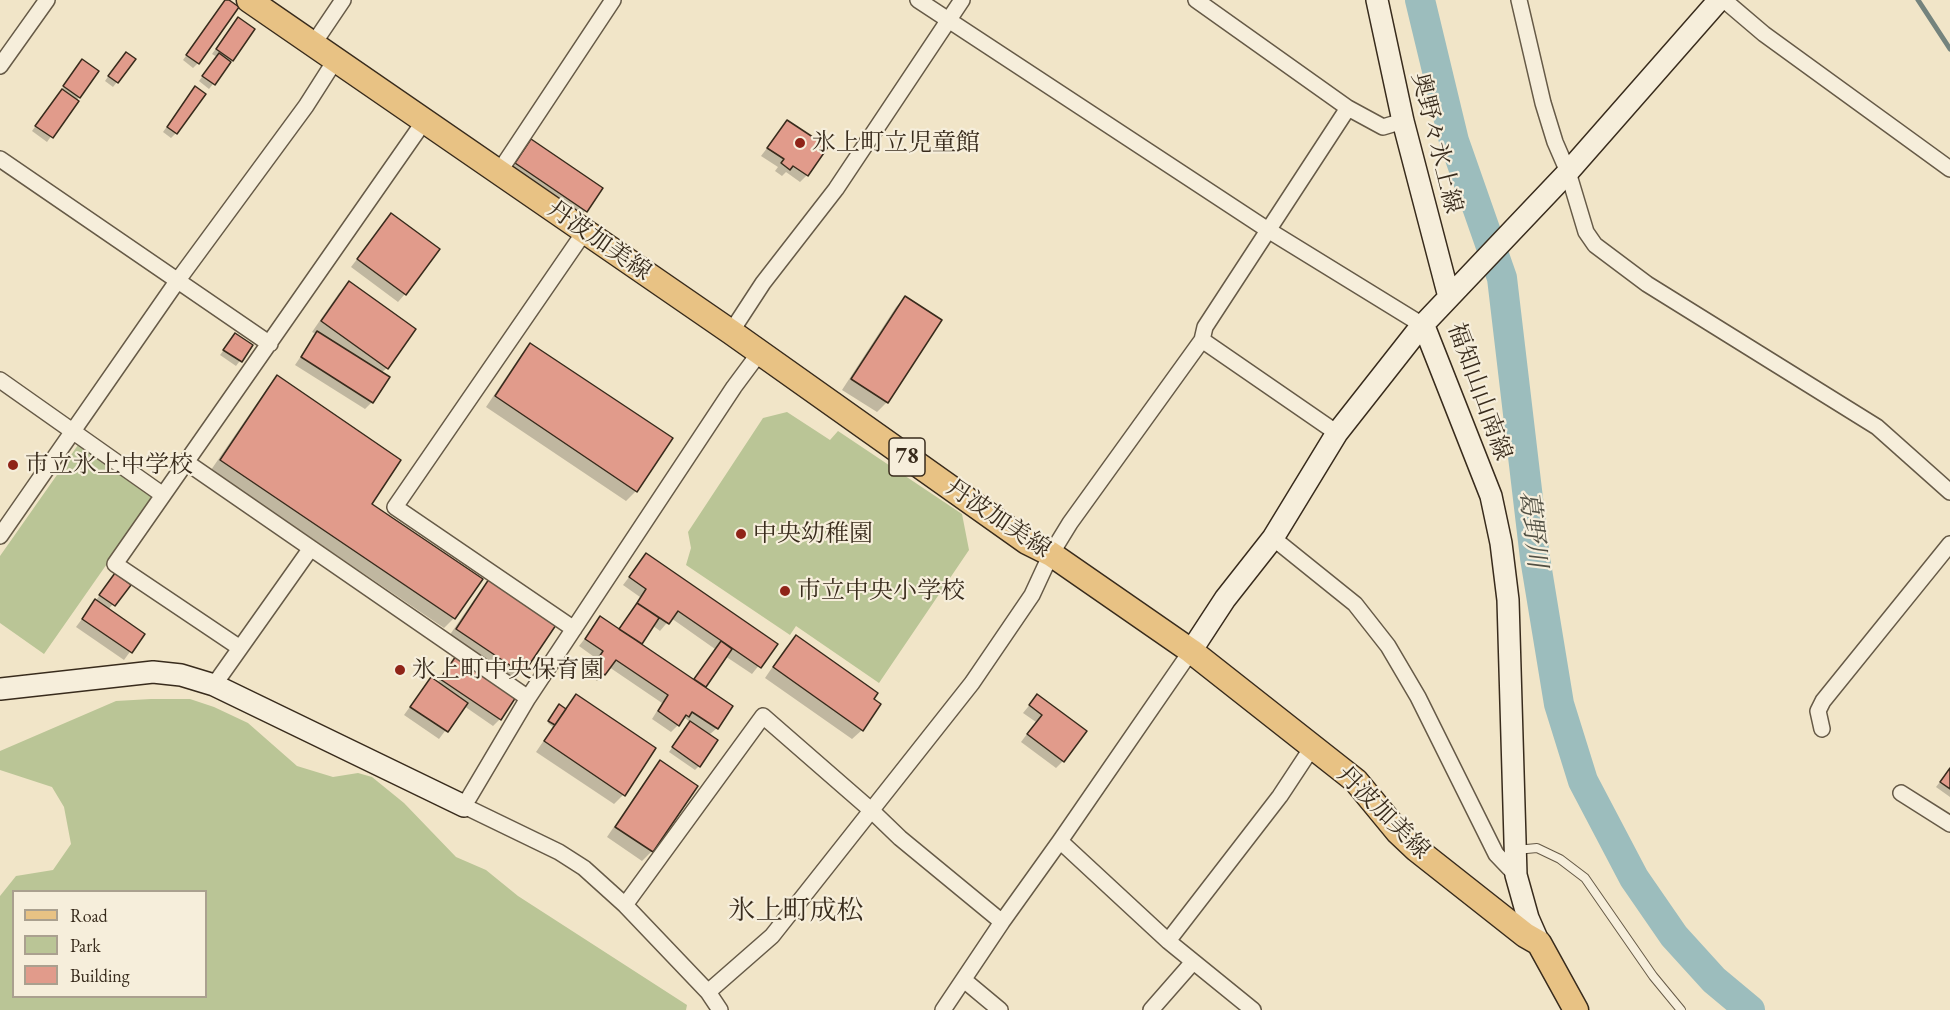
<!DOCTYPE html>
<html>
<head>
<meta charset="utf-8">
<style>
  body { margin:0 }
  #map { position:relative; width:1950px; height:1010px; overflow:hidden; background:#f1e5c8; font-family:"EB Garamond",serif }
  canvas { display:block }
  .legend { position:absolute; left:12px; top:890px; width:195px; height:108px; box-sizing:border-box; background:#f6eedb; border:2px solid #aaa08f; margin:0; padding:8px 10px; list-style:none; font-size:18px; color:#382b1c }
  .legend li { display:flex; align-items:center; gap:12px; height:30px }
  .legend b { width:30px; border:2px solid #aaa08f }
</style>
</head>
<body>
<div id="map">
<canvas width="1950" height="1010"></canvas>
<ul class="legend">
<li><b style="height:8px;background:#e8c284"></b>Road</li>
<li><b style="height:16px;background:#bac596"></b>Park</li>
<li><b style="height:16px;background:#e19b8b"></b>Building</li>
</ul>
</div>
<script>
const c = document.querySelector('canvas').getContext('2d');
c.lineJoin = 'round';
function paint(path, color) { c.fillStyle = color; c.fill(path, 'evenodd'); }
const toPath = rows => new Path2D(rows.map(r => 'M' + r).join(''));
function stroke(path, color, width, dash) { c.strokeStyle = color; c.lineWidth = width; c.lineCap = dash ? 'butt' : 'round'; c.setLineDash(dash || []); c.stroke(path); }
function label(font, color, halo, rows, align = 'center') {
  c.font = font + ' "EB Garamond","Noto Serif JP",serif'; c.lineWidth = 4.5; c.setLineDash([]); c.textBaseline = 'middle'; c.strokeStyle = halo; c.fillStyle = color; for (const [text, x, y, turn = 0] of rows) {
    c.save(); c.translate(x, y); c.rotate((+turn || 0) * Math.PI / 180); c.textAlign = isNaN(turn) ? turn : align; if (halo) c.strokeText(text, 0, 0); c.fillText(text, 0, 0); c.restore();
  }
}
paint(toPath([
  [787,412,830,440,838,431,962,514,969,550,879,683,796,626,790,635,686,565,691,548,688,532,763,418],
  [78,445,153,498,44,654,0,623,0,556],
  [151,699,190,699,214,707,248,723,297,766,333,777,358,773,372,777,404,803,456,857,486,870,518,896,687,1005,686,1010,0,1010,0,896,16,876,53,870,71,844,64,807,52,787,0,770,0,751,116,701],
  [14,892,206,892,206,996,14,996]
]), '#bac596');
paint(toPath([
  [226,0,198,63,193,68,183,60],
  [234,24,232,60,209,89,199,81,217,57,212,54],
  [121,58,117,82,113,87,105,81],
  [78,66,79,97,47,142,32,131],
  [191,93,176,133,171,138,163,132],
  [787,122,807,175,800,182,786,172,782,176,775,171,778,167,761,156],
  [531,141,585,211,578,218,509,171],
  [391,215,405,294,398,302,351,267],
  [349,283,387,368,381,373,372,402,365,409,295,365,316,334,312,332,339,293],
  [905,297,940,320,887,402,877,412,842,390,896,307],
  [235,335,251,346,236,366,220,355],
  [531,345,636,491,626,501,486,407,521,355],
  [277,377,454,618,444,628,211,470,268,387],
  [646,555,776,644,752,674,725,656,704,688,717,728,709,735,699,766,695,770,669,752,690,722,685,718,671,732,652,719,662,703,609,667,597,681,587,674,597,659,579,646,601,618,619,630,640,597,623,585],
  [671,618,715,649,694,681,639,644,652,625,660,631],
  [111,580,128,585,108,610,143,634,124,660,76,627],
  [489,581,554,625,522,673,512,683,447,639,480,591],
  [796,637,862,730,852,739,765,678,786,647],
  [456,658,500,719,493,726,464,706,439,739,404,715,424,687,431,679,437,683],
  [576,696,623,795,614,804,536,752,553,727,548,723,558,708,564,710],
  [1037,696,1063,761,1056,768,1021,742,1036,722,1023,713],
  [660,762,652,851,642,861,607,837,651,772],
  [1950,769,1950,797,1936,787]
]), '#0003');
stroke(toPath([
  [1918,0,1950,49]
]), '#74837d', 5);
stroke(toPath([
  [1420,0,1454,141,1502,278,1535,558,1559,704,1583,781,1634,878,1674,936,1714,980,1750,1010]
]), '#9cbdbd', 30);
const building = toPath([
  [225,0,229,0,239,7,199,64,186,55,225,0],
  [238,17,255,29,233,61,216,49,238,17],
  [126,52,136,59,118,83,108,76,126,52],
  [219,53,231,62,215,85,202,76,219,53],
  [82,59,99,71,80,98,63,86,82,59],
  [195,86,206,94,177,134,167,127,195,86],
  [62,89,79,101,53,138,35,126,62,89],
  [787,120,828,147,808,176,793,166,790,170,781,163,784,159,767,148,787,120],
  [531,139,603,188,587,212,515,163,531,139],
  [391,213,440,249,406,295,357,259,391,213],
  [349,281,416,329,388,369,321,321,349,281],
  [905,296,942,320,888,403,851,379,905,296],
  [317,331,390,377,373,403,301,357,317,331],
  [235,333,253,345,242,362,223,350,235,333],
  [530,343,673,438,637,492,495,396,530,343],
  [277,375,401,460,372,504,483,579,455,619,220,460,277,375],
  [646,553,778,644,761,668,678,611,669,624,637,603,646,589,629,577,646,553],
  [115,573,131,585,115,606,99,595,115,573],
  [489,579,556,625,523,674,456,629,489,579],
  [95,599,145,634,132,653,82,619,95,599],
  [637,603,659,618,642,644,619,629,637,603],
  [600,616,733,706,718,729,692,712,689,717,686,715,679,726,658,711,668,695,616,660,605,675,593,666,603,651,585,639,600,616],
  [796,635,878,693,874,699,881,704,863,731,773,667,796,635],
  [721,641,732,649,706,687,694,679,721,641],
  [456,656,516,697,501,720,440,679,456,656],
  [431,677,468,703,448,732,410,707,431,677],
  [576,694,656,748,625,796,544,741,576,694],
  [1037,694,1087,731,1064,762,1027,734,1042,715,1029,705,1037,694],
  [559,704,566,709,555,725,548,721,559,704],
  [690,721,718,740,700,767,672,747,690,721],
  [660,760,698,786,653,852,615,827,660,760],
  [1950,768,1950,789,1940,782,1950,768]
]);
paint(building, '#e19b8b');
stroke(building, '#382b1c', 1.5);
const lane = toPath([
  [1516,850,1537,848,1560,859,1585,878,1653,976,1681,1010]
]);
const street = toPath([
  [918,0,1268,230,1424,326],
  [1196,0,1348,108,1383,127,1403,121],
  [1519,0,1543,103,1555,142,1568,172,1586,232,1595,245,1647,284,1877,427,1950,492],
  [1724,0,1764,34,1950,169],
  [314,43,343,0],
  [0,66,47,0],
  [0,159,270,344],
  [499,172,613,0],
  [731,332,763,283,836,189,962,0],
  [1202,340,1337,433],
  [0,380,163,495],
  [186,462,528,698],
  [0,536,178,280,306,106,336,59],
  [1273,538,1355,604,1388,646,1418,697,1496,854,1516,875],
  [574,629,395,507,585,231],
  [240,648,115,564,425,120],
  [214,685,311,548],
  [1822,729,1818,711,1823,701,1950,544],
  [1901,793,1950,824],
  [1060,841,1168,941,1253,1010],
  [625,905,763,716,872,811,900,838,1002,922],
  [1168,941,1280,796,1313,746],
  [964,980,1000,1010],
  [708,992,772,936,972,683,1032,595,1051,554,1070,523,1202,340,1205,327,1348,108],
  [720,1010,708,992,625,905,584,868,559,852,464,806,528,698,734,387,760,352],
  [943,1010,1002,922,1060,841,1191,651],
  [1151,1010,1193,962]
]);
const secondary = toPath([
  [1377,0,1403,121,1449,297],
  [1424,326,1491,496,1501,543,1508,600,1516,875,1528,918,1539,943],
  [1191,651,1225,599,1273,538,1337,433,1418,330,1568,172,1719,0],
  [0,689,153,672,181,675,214,685,464,806]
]);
const primary = toPath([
  [249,0,731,332,1027,542,1051,554,1191,651,1356,781,1398,832,1416,849,1525,935,1539,943,1576,1010]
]);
stroke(lane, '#665a47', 10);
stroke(street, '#665a47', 18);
stroke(secondary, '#382b1c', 24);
stroke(primary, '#382b1c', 27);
stroke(lane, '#f6eedb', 8);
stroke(street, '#f6eedb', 15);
stroke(secondary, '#f6eedb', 21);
stroke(primary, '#e8c284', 24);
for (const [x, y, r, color] of [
  [800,143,6,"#8f2418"],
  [13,465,6,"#8f2418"],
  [741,534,6,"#8f2418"],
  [785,591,6,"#8f2418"],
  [400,670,6,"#8f2418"]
]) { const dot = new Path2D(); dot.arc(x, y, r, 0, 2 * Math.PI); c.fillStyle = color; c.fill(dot); stroke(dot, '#f6eedb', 2); }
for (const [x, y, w] of [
  [907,457,36]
]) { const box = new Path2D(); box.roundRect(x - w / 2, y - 19, w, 38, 4.5); c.fillStyle = '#f6eedb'; c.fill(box); stroke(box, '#382b1c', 1.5); }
label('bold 22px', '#382b1c', null, [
  ["78",907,457]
]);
label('24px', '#382b1c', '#f6eedb', [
  ["氷上町立児童館",812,143],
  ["市立氷上中学校",25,465],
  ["中央幼稚園",753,534],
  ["市立中央小学校",797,591],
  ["氷上町中央保育園",412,670]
], 'left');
label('24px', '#382b1c', '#f6eedb', [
  ["奥野々氷上線",1436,143,76],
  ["丹波加美線",599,241,35],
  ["福知山山南線",1479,392,70],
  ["丹波加美線",998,519,34],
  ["丹波加美線",1383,813,45]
]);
label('italic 26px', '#515044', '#f6eedb', [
  ["葛野川",1532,529,83]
]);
label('27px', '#382b1c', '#f6eedb', [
  ["氷上町成松",796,912]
]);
</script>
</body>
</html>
